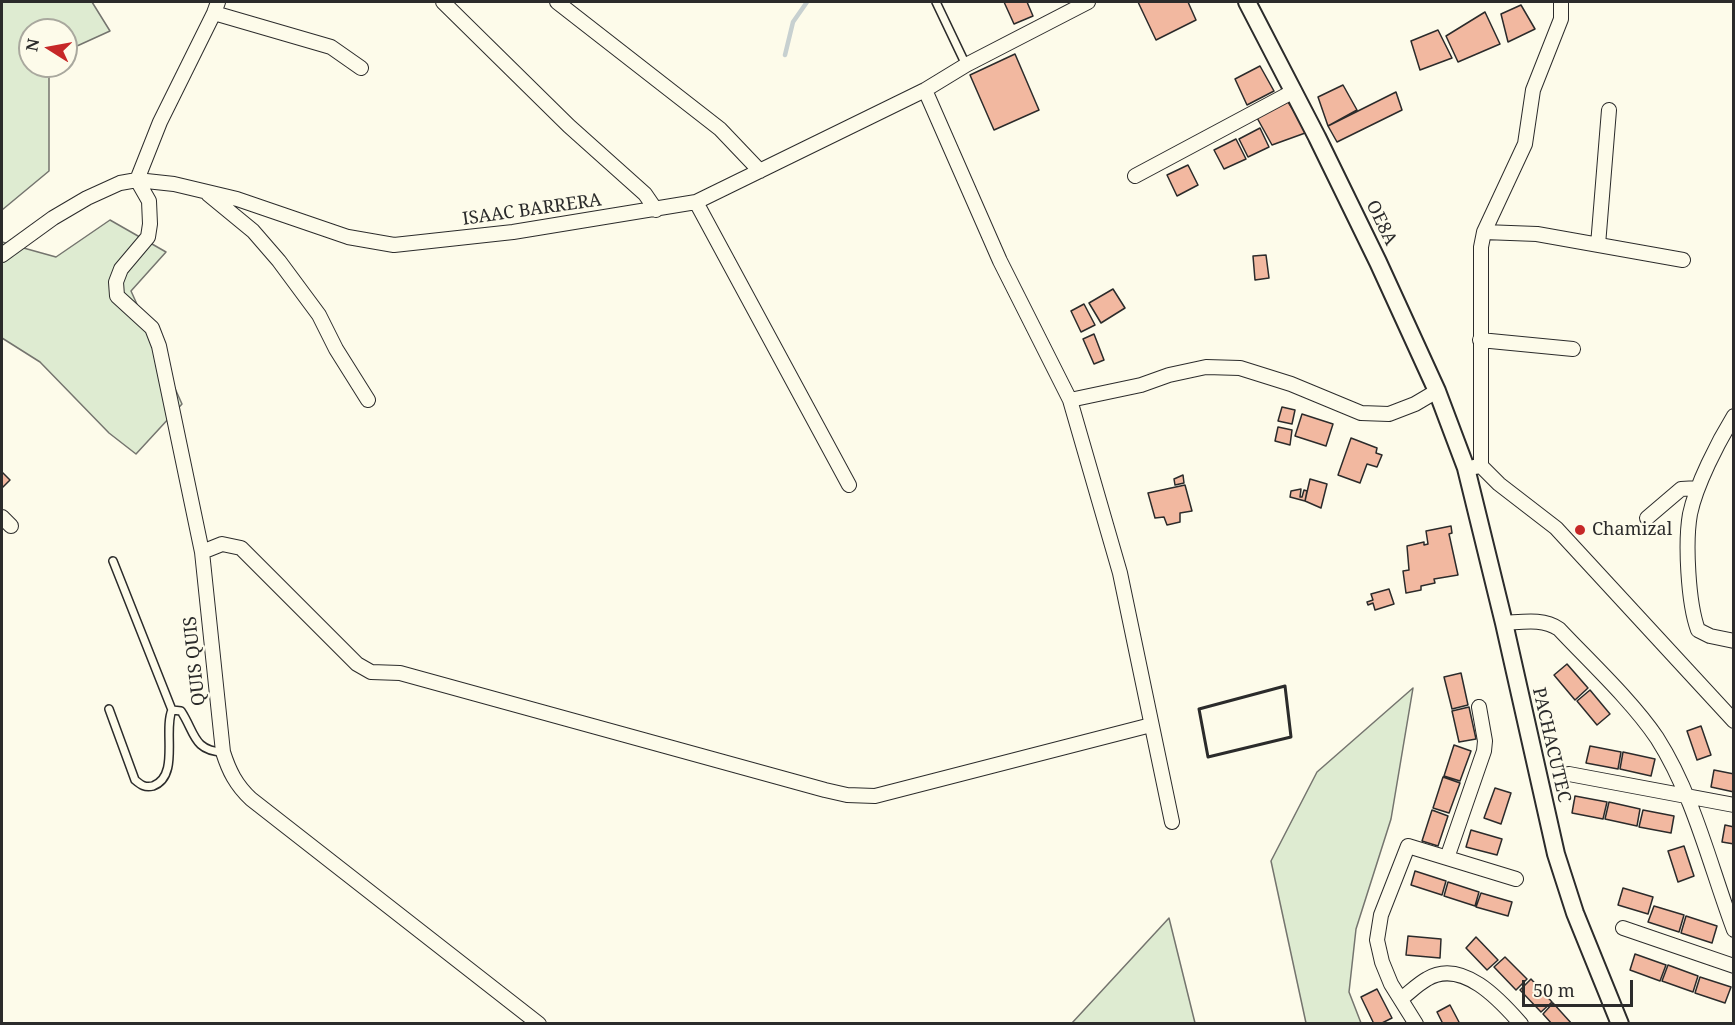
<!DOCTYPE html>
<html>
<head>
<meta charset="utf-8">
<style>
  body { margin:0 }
  #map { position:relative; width:1735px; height:1025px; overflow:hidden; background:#fdfbea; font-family:"Noto Serif",serif }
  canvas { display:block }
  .frame { position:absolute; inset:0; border:3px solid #2b2b2b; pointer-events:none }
  .north { position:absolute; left:18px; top:18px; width:60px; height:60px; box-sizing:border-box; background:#fdfbea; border:2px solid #a9a89e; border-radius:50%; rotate:281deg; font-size:16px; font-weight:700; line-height:24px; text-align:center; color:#2b2b2b }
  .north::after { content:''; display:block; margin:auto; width:21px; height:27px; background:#c62828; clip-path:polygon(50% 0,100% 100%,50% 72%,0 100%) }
  .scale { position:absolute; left:1522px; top:980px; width:111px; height:27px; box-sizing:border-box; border:3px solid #2b2b2b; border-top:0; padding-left:8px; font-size:18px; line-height:21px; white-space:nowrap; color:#2b2b2b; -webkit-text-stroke:4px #fdfbea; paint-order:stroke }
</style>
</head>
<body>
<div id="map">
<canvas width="1735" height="1025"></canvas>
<div class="frame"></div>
<div class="north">N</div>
<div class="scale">50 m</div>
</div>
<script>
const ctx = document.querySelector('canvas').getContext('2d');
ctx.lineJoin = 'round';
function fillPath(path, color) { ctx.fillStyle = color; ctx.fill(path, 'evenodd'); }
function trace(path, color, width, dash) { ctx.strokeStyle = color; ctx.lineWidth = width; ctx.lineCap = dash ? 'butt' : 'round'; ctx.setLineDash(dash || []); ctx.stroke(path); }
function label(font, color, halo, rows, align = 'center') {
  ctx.font = font + ' "Noto Serif",serif'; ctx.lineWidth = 4.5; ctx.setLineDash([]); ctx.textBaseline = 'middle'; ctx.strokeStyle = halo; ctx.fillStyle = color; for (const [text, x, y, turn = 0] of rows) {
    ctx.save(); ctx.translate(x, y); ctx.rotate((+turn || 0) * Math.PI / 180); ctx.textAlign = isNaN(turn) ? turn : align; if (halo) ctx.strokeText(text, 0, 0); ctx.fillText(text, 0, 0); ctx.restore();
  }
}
const green = new Path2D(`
  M2,2H92L110,31L66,51V30H30V66H49V171L2,210Z
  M110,220L166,252L131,291L182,404L136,454L109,433L40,362L2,338V242L56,257Z
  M1413,688L1391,819L1356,929L1349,992L1361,1023H1306L1271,861L1317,772Z
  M1169,918L1195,1023H1072Z`);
fillPath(green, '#deebd1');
trace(green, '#74746e', 1.5);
trace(new Path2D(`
  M785,55L793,22L807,2`), '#c7d0d0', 4.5);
const building = new Path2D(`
  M1004,2H1027L1033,16L1014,24Z
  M1138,2H1188L1196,20L1156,40Z
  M1521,5L1535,29L1508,42L1501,14Z
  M1485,12L1500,44L1458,62L1446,36Z
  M1438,30L1452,58L1420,70L1411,41Z
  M1015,54L1039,110L994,130L970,75Z
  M1260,66L1274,91L1247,105L1235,79Z
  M1343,85L1357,110L1328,126L1318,97Z
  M1396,92L1402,110L1337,142L1328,126Z
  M1284,96L1308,132L1272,145L1256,116Z
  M1260,128L1269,147L1248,157L1239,139Z
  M1236,139L1246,159L1224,169L1214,150Z
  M1188,165L1198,185L1177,196L1167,175Z
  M1266,255L1269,278L1255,280L1253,256Z
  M1113,289L1125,308L1101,323L1089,303Z
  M1084,304L1095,325L1081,332L1071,311Z
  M1094,334L1104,360L1094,364L1083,339Z
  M1282,407L1295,410L1292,424L1278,421Z
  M1302,414L1333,424L1326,446L1295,436Z
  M1278,427L1292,430L1290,445L1275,441Z
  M1351,438L1377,448L1376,453L1382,455L1377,467L1367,464L1360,483L1338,475Z
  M2,472L10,480L2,488Z
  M1183,475L1184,483L1175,485L1174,479Z
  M1310,479L1327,484L1321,508L1305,501Z
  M1185,485L1192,511L1180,513V522L1167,525L1164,517L1155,518L1148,493Z
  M1301,489L1300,497H1302L1304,490L1307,491L1305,501L1290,497L1291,491Z
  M1451,526L1452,533L1449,534L1458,575L1434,579L1435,583L1421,586V590L1406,593L1403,571L1409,570L1407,546L1424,542V545L1428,544L1426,531Z
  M1389,589L1394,604L1375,610L1373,603L1368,605L1367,602L1373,600L1371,594Z
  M1567,664L1588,688L1575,700L1554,675Z
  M1461,673L1468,705L1452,709L1444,677Z
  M1590,690L1610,714L1597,725L1577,701Z
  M1469,707L1476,739L1459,742L1452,711Z
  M1701,726L1711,755L1697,760L1687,731Z
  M1454,745L1471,751L1460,781L1444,776Z
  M1590,746L1621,752L1618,769L1586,763Z
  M1623,752L1655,759L1651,776L1620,769Z
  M1714,770L1734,774V792L1711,787Z
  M1443,777L1460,783L1449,813L1433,808Z
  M1495,788L1511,793L1501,824L1484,818Z
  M1575,796L1607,802L1603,819L1572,813Z
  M1609,802L1640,809L1637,826L1605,819Z
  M1432,810L1448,816L1438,846L1422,841Z
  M1643,810L1674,816L1671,833L1639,827Z
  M1725,825L1734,827V844L1722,842Z
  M1471,830L1502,839L1497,855L1466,847Z
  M1684,846L1694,876L1678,882L1668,851Z
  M1415,871L1446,881L1442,895L1411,885Z
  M1448,882L1479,892L1475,906L1444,896Z
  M1623,888L1653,897L1648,914L1618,905Z
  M1481,893L1512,902L1508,916L1476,907Z
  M1654,906L1684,915L1679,932L1648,922Z
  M1686,916L1717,926L1712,943L1681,933Z
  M1408,936L1441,939L1440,958L1406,955Z
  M1476,937L1498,960L1487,970L1466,948Z
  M1635,954L1666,965L1660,981L1630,970Z
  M1505,957L1527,979L1516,990L1494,967Z
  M1668,965L1698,976L1693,992L1662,981Z
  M1700,977L1731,987L1725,1003L1695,993Z
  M1531,979L1552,1002L1541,1012L1520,990Z
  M1377,989L1392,1018L1380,1024H1374L1361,997Z
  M1553,1003L1572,1024H1552L1543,1014Z
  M1450,1005L1460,1024H1443L1437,1012Z`);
fillPath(building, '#f2b8a0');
trace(building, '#2b2b2b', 1.5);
const service = new Path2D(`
  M936,2L966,65
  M113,561L172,710
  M109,709L135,780C141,785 145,788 153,786C180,776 163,731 172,710L181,711C195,732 193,751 223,752`);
const minor = new Path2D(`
  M443,2L569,126L645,194L656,210
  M557,2L720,129L760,171
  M214,13L331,47L361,68
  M925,90L1000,261L1070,400L1120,573L1172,822
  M1135,176L1294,91
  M137,180L149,201L150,224L148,237L121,269L116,282L117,296L152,328L159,346L202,552L223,752C229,771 236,785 251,799L539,1024
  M137,180L160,122L214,13L218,2
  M208,194L253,231L279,261L319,315L336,349L368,400
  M696,202L849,485
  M1484,232L1537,234L1683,260
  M1598,245L1609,110
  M2,255L53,218L87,198L120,183L137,180L174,184L237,199L348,237L394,245L513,232L696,202L925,90L966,65L1088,2
  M1480,340L1573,349
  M1070,400L1141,385L1169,375L1206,367L1240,368L1291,384L1361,413L1389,414L1415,404L1437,391
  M1734,416C1718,442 1696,485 1690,514C1685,542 1688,603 1698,630L1710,636L1734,641
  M1481,466V247L1484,232L1525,144L1533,90L1561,19V2
  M1474,467L1481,466L1499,484L1556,528L1734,721
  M2,517L11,526
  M1647,518L1681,489L1698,488
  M202,552L222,544L241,548L357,664L371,672L400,673L825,790L847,795L875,796L1151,725
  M1504,623C1523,622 1543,618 1559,629C1590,662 1632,701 1657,738C1694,796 1710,866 1734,930
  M1569,774L1734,805
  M1447,858L1484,751L1485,741L1479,707
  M1623,928L1734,966
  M1401,999C1410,992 1418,984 1427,979C1462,958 1500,1000 1521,1024
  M1416,1024L1391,984L1382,962L1377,940L1381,915L1408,846L1516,879`);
const tertiary = new Path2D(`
  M1247,2L1317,137L1378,262L1437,391L1466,468L1504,623L1556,854L1575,913L1620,1024`);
trace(service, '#2b2b2b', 10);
trace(minor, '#2b2b2b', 16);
trace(tertiary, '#2b2b2b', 20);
trace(service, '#fdfbea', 7);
trace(minor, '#fdfbea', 14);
trace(tertiary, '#fdfbea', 16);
trace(new Path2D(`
  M1285,686L1291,737L1208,757L1199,709Z`), '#2b2b2b', 3);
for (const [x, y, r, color] of [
  [1580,530,6,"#c62828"]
]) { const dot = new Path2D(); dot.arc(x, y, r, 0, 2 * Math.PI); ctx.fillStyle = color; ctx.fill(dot); trace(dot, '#fdfbea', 2); }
label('18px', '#2b2b2b', '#fdfbea', [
  ["ISAAC BARRERA",532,210,-8],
  ["OE8A",1381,223,64],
  ["QUIS QUIS",195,661,-96],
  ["PACHACUTEC",1551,745,77]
]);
label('18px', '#2b2b2b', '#fdfbea', [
  ["Chamizal",1592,530]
], 'left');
</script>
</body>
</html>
